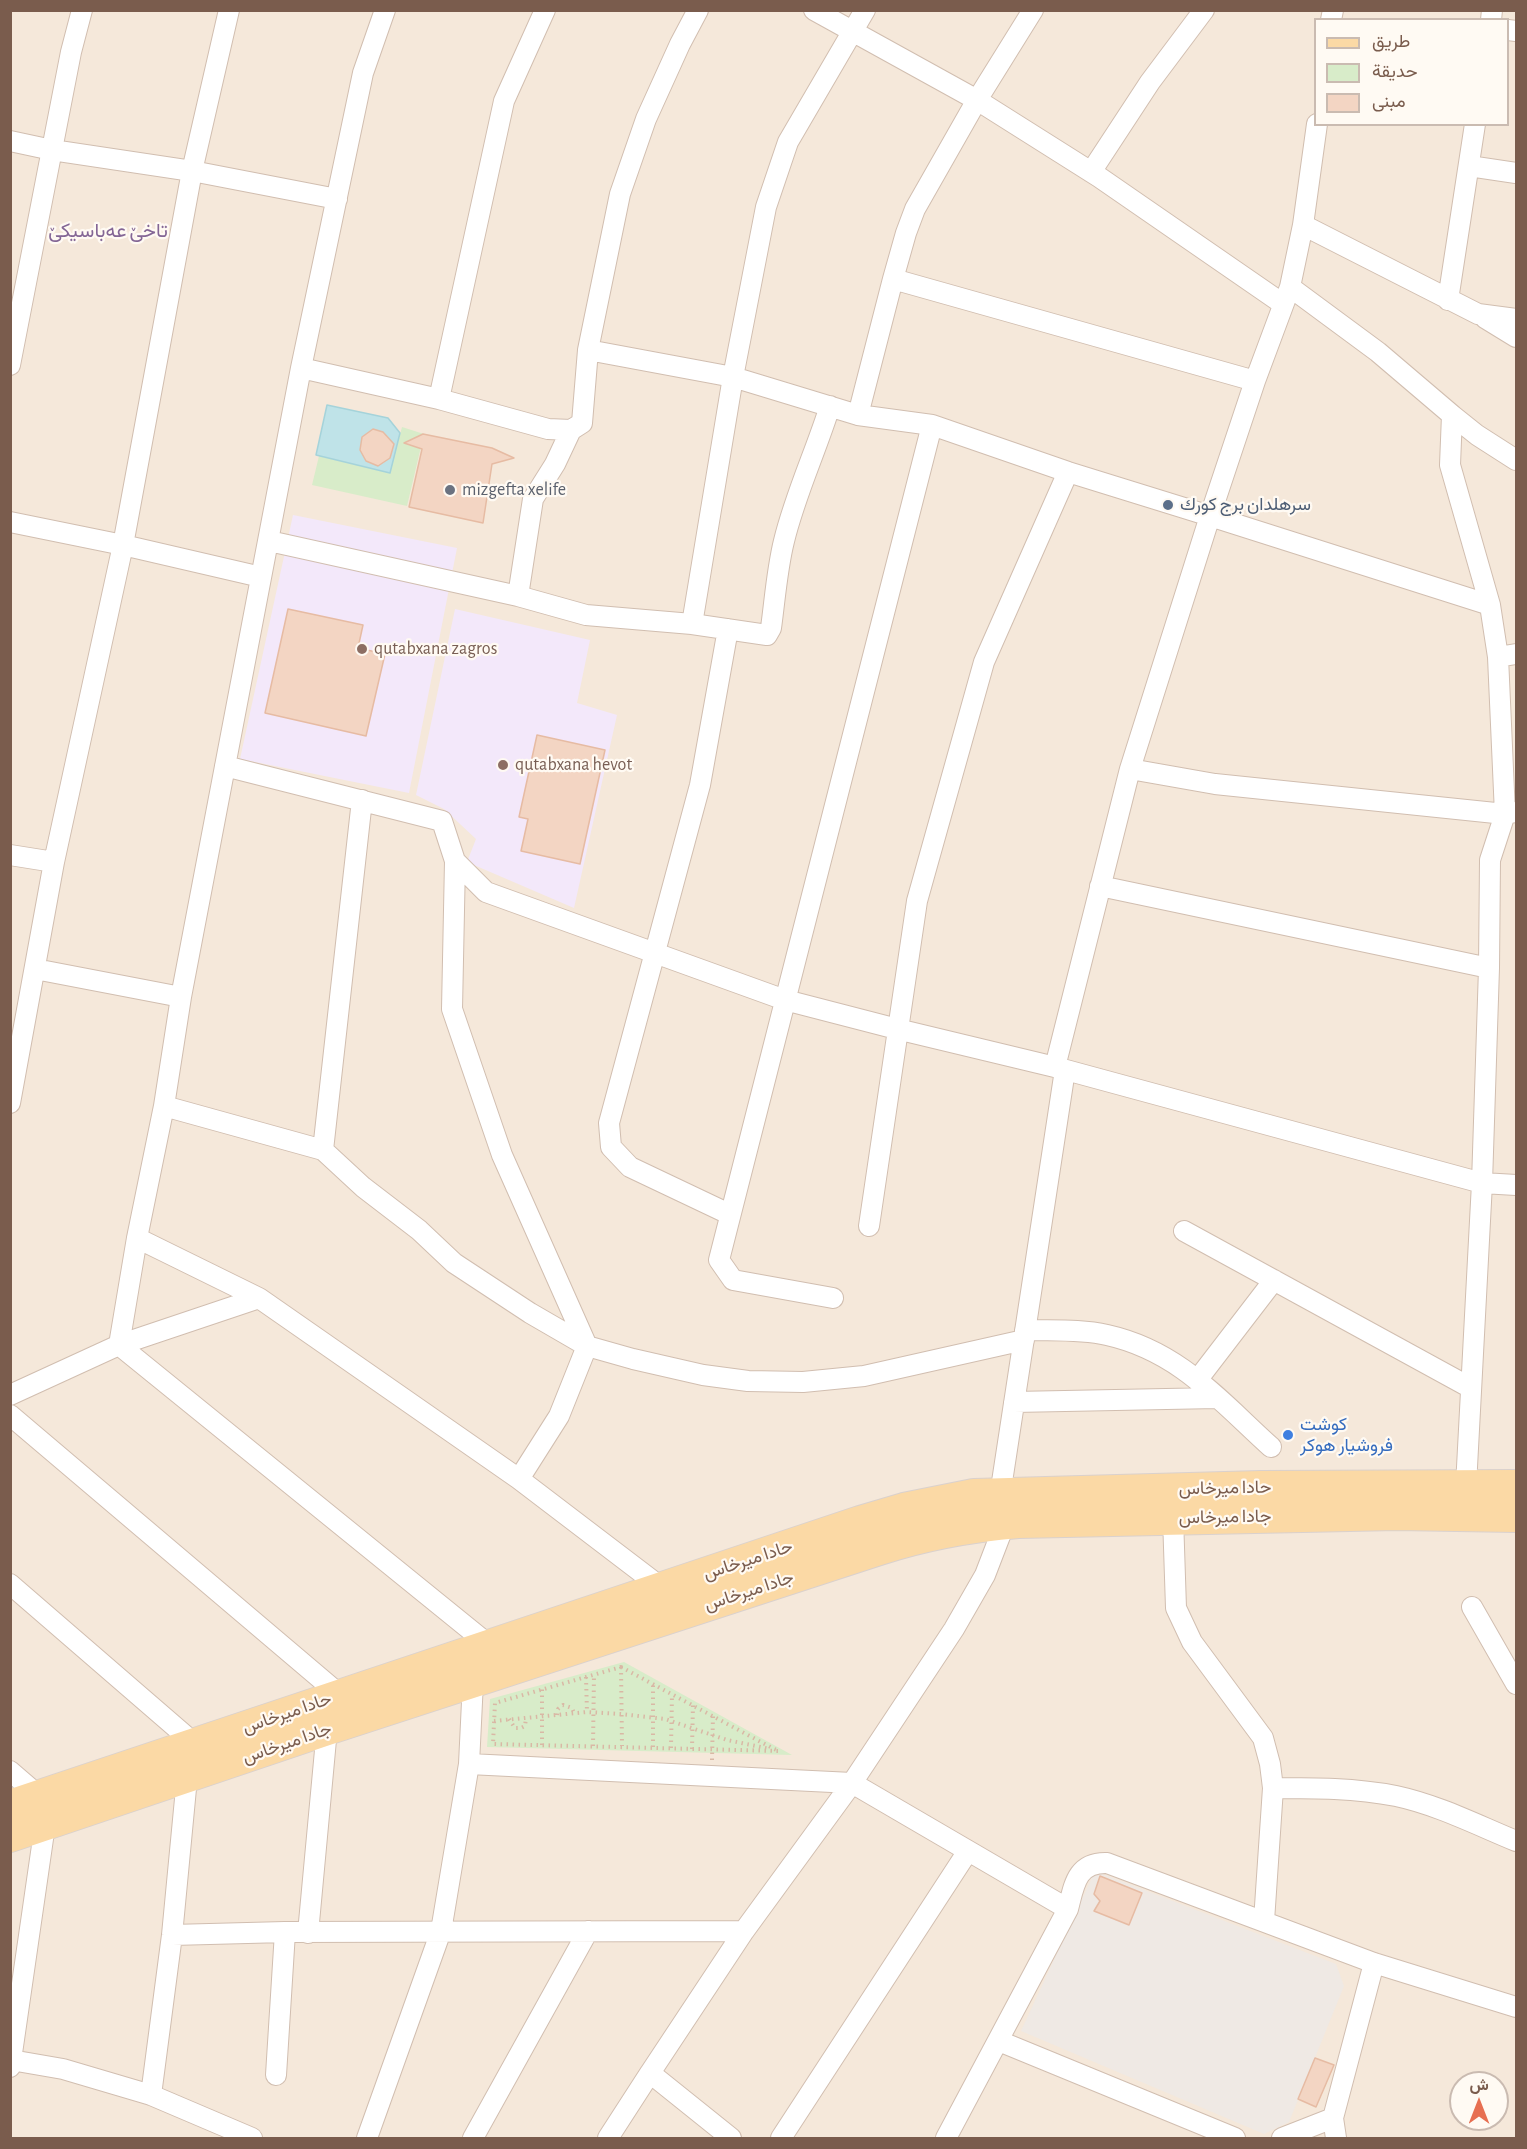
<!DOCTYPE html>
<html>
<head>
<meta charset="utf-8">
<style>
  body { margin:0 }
  #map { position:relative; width:1527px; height:2149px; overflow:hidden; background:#fdf6ec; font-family:"Alegreya Sans",Vazirmatn,sans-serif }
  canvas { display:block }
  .frame { position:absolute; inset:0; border:12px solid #7a5c4d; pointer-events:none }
  .legend { position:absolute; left:1314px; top:18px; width:195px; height:108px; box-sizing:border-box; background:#fffaf3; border:2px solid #cabbb1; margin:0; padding:8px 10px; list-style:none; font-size:18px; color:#7a5c4d }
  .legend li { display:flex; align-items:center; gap:12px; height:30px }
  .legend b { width:30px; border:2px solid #cabbb1 }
  .north { position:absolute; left:1449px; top:2071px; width:60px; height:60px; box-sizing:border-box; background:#fffaf3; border:2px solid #cabbb1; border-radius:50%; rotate:0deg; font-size:16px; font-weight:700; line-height:24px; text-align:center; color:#7a5c4d }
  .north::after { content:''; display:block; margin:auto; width:21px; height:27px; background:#e76f51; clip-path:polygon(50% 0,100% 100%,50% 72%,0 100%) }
</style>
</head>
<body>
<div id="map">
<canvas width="1527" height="2149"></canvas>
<div class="frame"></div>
<ul class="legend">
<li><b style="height:8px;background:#fbd9a5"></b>طريق</li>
<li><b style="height:16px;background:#d8ecc9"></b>حديقة</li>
<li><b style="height:16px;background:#f3d5c3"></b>مبنى</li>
</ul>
<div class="north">ش</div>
</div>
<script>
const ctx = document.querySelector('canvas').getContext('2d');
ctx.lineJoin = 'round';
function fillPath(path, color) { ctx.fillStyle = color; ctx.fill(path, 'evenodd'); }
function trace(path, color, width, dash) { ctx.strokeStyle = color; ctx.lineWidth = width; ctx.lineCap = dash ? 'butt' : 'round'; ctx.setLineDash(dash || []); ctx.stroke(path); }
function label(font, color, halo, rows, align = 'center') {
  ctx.font = font + ' "Alegreya Sans",Vazirmatn,sans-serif'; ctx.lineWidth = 4.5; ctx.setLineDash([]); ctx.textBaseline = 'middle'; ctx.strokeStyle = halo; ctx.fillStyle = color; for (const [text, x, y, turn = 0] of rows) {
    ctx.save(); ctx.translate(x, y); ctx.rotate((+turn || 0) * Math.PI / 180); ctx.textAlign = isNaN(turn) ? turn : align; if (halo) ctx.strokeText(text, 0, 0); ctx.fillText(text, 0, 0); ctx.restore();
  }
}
fillPath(new Path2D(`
  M11,11H1516V2138H11ZM1316,20H1508V124H1316ZM1461,2083H1497V2119H1461Z`), '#f5e8da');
fillPath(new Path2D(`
  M1095,1871L1336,1964L1344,1986L1289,2122L1264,2134L1021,2031Z`), '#efe9e4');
fillPath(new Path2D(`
  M293,515L457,548L409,793L240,759Z
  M455,609L590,640L577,703L617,715L574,908L467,862L476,839L444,809L416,795Z`), '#f3e8fa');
fillPath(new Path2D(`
  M402,427L424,434L407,506L312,485L319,456L390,473Z
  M624,1662L792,1755L487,1747L490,1699Z`), '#d8ecc9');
const water = new Path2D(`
  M327,405L388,418L400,433L390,473L316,455Z`);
fillPath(water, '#bfe3e8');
trace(water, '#a5d3da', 1.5);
const building = new Path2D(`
  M373,429L383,432L394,444L390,458L378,466L366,461L360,450L362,437Z
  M423,434L492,448L514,458L492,464L483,523L409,507L422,449L404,443Z
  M288,609L363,625L358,648L385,654L366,736L265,713Z
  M537,735L605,750L580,864L521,851L528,819L519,817Z
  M1100,1876L1142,1893L1129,1925L1094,1911L1100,1901L1094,1894Z
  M1315,2058L1334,2065L1316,2107L1298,2099Z`);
fillPath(building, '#f3d5c3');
trace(building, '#e6bba3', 1.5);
const street = new Path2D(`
  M385,10L363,73L301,368L181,997L164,1106L137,1238L119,1345L489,1645
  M814,10L977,100L1099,177L1283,304
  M1331,20L1333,10
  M1491,20L1492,10
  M1508,30L1516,31
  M1317,124L1303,225L1290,287L1255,381L1210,516L1490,605
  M10,141L52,150L192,171L337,199
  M1469,166L1516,173
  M1091,172L1150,82L1204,10
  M1303,225L1478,314L1516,319
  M893,279L1255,381
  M1290,287L1378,352L1452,415
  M1448,300L1475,124
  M1485,318L1516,337
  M588,350L733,377L858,415L932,425L1068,472L1210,516L1130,769L1055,1067
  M10,365L71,52L82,10
  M301,368L439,399L548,429L571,430L582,423L588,350L620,194L646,119L680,44L698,10
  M439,399L504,101L545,10
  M858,415L893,279L906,233L915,209L977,100L1033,10
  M10,522L123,545L261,577
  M269,541L518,596L586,615L692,624L767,635L771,628C775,599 777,569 784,541C795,495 816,451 830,406
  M518,596L533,499L555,464L571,430
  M692,624L733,377L766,207L788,142L865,10
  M728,629L700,785L609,1123L611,1147L630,1167L729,1214
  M1498,657L1516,654
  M225,766L442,821L455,861L486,892L785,1000L897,1029L1055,1067L1482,1183L1516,1185
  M1130,769L1215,784L1505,814L1516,812
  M10,855L54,862
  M455,861L452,1009L502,1155L587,1346L559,1416L519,1479
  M1100,886L1489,968
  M35,969L181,997
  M10,1103L54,862L123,545L192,171L229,10
  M164,1106L323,1150L363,1187L419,1230L454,1263L530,1313L587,1346L633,1359L703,1375L748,1381L803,1382L864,1376L1024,1340
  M323,1150L362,800
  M869,1226L917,901L984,662L1068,472
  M1184,1231L1471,1388
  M137,1238L259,1298
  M833,1298L733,1280L719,1260L932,425
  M1025,1330C1052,1331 1080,1329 1107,1335C1179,1351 1219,1400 1271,1447
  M1198,1379L1274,1280
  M10,1395L119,1345L259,1298L519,1479L662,1588
  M1014,1402L1217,1398
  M10,1415L340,1695
  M1466,1486L1482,1183L1489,968L1490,860L1505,814L1498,657L1490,605L1450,465L1452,415L1477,435L1516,460
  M1000,1495L1065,1070
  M1173,1517L1176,1608L1192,1642L1263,1738L1270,1764L1273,1788L1264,1921
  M1005,1523L985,1575L954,1629L852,1783L1068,1909
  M10,1584L195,1744
  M1472,1607L1516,1684
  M469,1764L852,1783L744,1931L650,2073L731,2138
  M10,1771L39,1796
  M1273,1788C1314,1788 1355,1788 1396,1796C1438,1805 1477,1825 1516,1841
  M308,1933L327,1729
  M172,1935L285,1932L744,1931
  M999,2041L1235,2138
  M11,2060L63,2069L151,2095L252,2138
  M10,2067L45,1825
  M276,2075L285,1932
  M151,2095L172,1935L187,1778
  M367,2138L441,1931L469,1764L473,1681
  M473,2138L588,1931
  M608,2138L650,2073
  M781,2138L968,1851
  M946,2138L1068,1909C1074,1886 1076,1862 1107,1863L1374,1963L1516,2007
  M1282,2138L1333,2118
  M1336,2138L1333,2118L1374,1963`);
const primary = new Path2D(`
  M10,1806L860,1522L904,1509L974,1495L1261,1487L1516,1486
  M10,1836L327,1729L879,1549C925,1534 970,1526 1018,1522L1397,1514L1516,1516`);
trace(street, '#d1beb0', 22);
trace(primary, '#dad1cd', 34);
trace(new Path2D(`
  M621,1667L774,1749L779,1751L493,1744L495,1703Z
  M621,1667L622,1746
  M586,1677L587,1712
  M557,1715L558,1709L563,1705L572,1708L574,1713
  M509,1719L515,1728H521L525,1726L526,1718
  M494,1721L587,1712L621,1714L665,1719L727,1740L770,1749
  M542,1745V1689
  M593,1746L594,1674
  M653,1747V1684
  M671,1748L672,1694
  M692,1749L693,1705
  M712,1760L713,1716`), '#d9b8a5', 4, [1.5, 4.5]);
trace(street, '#fff', 20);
trace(primary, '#fbd9a5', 32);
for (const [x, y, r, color] of [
  [450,490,6,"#6b7280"],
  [1168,505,6,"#5c6f8a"],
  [362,649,6,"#8d6e63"],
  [503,765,6,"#8d6e63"],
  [1288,1435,6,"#3f7fe0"]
]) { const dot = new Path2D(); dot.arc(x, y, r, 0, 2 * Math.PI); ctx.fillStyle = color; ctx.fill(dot); trace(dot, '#fffaf3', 2); }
label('18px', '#5b616d', '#fffaf3', [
  ["mizgefta xelife",462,490]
], 'left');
label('18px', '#4e5e75', '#fffaf3', [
  ["سرهلدان برج كورك",1180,505]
], 'left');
label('18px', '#785e54', '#fffaf3', [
  ["qutabxana zagros",374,649],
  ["qutabxana hevot",515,765]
], 'left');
label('18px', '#366cbe', '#fffaf3', [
  ["كوشت",1300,1425],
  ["فروشيار هوكر",1300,1446]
], 'left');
label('18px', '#7a5c4d', '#fffaf3', [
  ["حادا ميرخاس",1225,1488,-1],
  ["جادا ميرخاس",1225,1517,-1],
  ["حادا ميرخاس",748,1560,-18],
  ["جادا ميرخاس",749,1591,-18],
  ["حادا ميرخاس",287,1713,-19],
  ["جادا ميرخاس",287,1743,-19]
]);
label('20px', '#846695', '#fffaf3', [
  ["تاخێ عه‌باسيكێ",108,231]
]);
</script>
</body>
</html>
